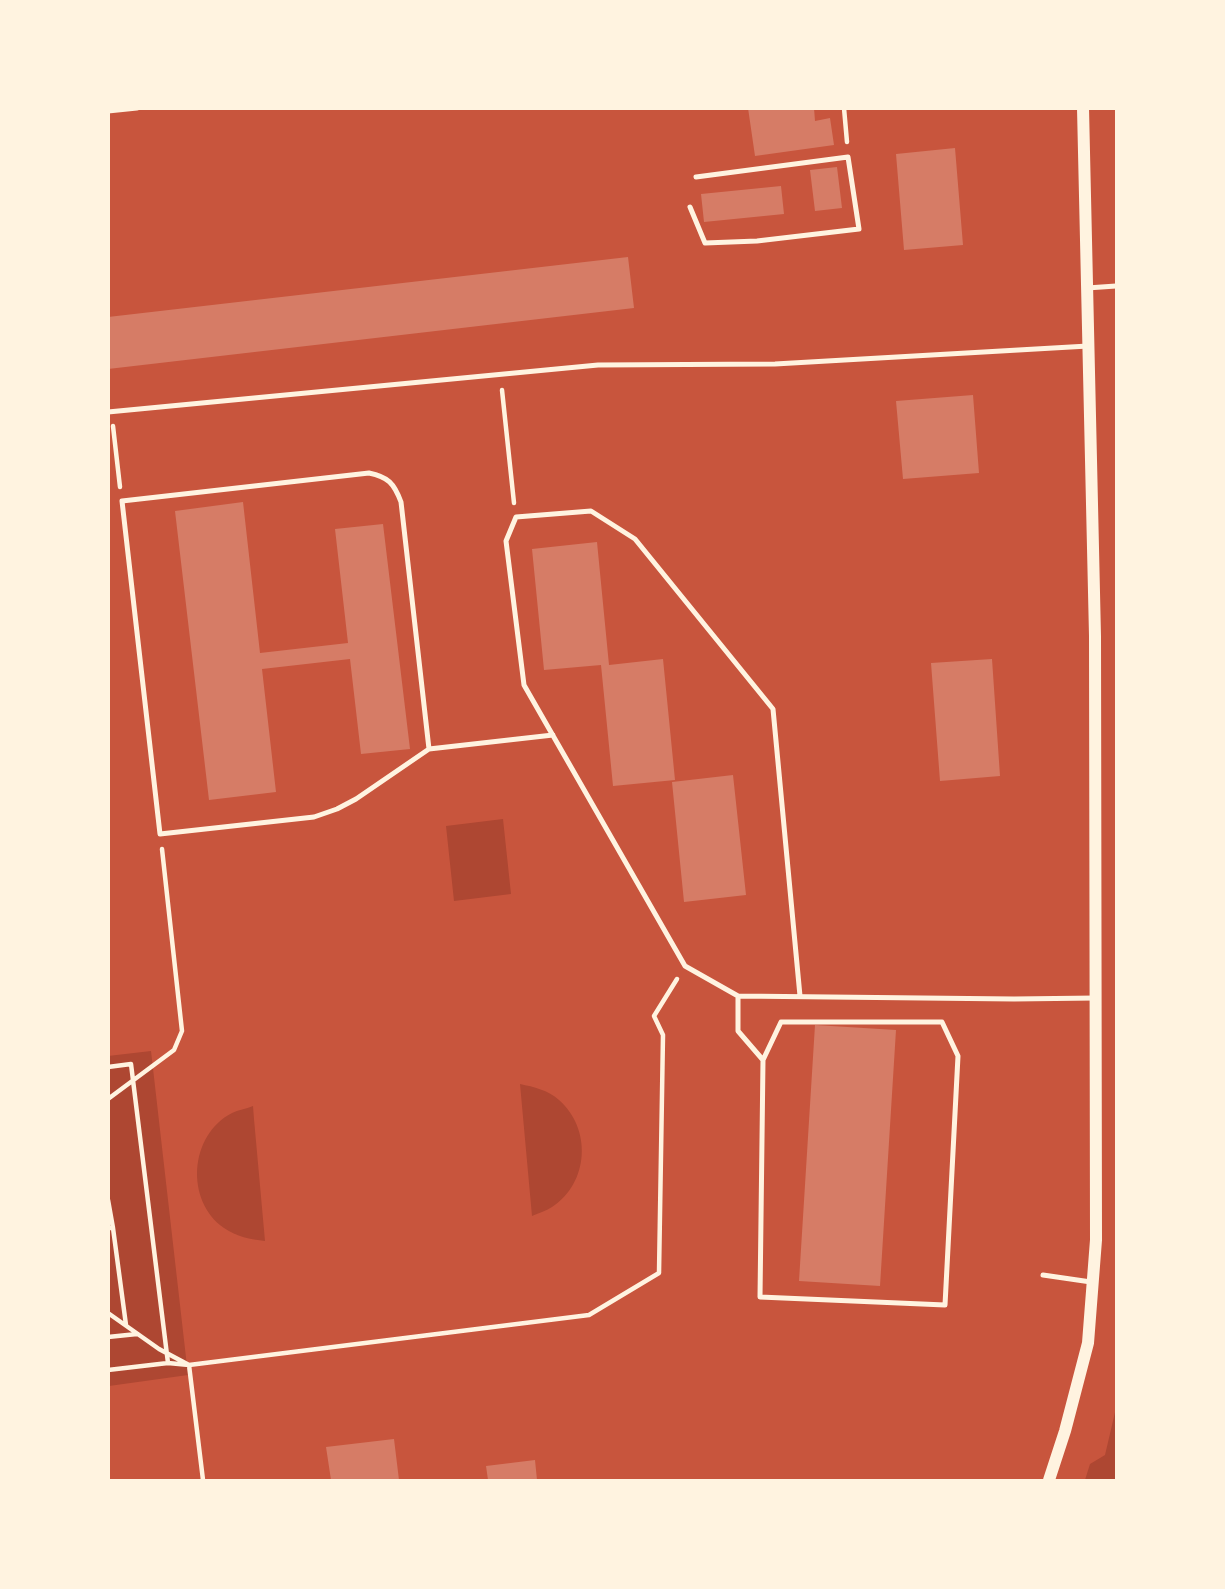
<!DOCTYPE html>
<html>
<head>
<meta charset="utf-8">
<style>
  body { margin:0 }
  #map { position:relative; width:1225px; height:1589px; overflow:hidden; background:#c8553d; font-family:"Exo 2",sans-serif }
  canvas { display:block }
  .frame { position:absolute; inset:0; border:110px solid #fff3e0; pointer-events:none }
</style>
</head>
<body>
<div id="map">
<canvas width="1225" height="1589"></canvas>
<div class="frame"></div>
</div>
<script>
const ctx = document.querySelector('canvas').getContext('2d');
ctx.lineJoin = 'round';
function fillPath(path, color) { ctx.fillStyle = color; ctx.fill(path, 'evenodd'); }
function trace(path, color, width, dash) { ctx.strokeStyle = color; ctx.lineWidth = width; ctx.lineCap = dash ? 'butt' : 'round'; ctx.setLineDash(dash || []); ctx.stroke(path); }
fillPath(new Path2D(`
  M503,819L511,894L454,901L446,826Z
  M151,1051L188,1375L109,1386L108,1056Z
  M520,1084C534,1087 548,1090 559,1100C592,1129 589,1183 552,1207C546,1211 538,1213 532,1216Z
  M253,1106L254,1119L265,1241C250,1239 237,1237 224,1228C185,1201 189,1135 232,1113C238,1110 246,1109 253,1106Z
  M1116,1408V1480H1085L1090,1464L1105,1455Z`), '#ae4732');
fillPath(new Path2D(`
  M748,108H814L815,121L830,118L834,145L755,156Z
  M955,148L963,245L904,250L896,154Z
  M837,167L842,208L815,211L810,170Z
  M781,186L784,214L704,222L701,194Z
  M628,257L634,308L108,369V317Z
  M973,395L979,473L903,479L896,401Z
  M243,502L260,653L348,643L335,529L383,524L410,749L361,754L350,659L262,669L276,792L209,800L175,511Z
  M597,542L609,665L663,659L675,780L613,786L601,665L544,670L532,549Z
  M992,659L1000,776L940,781L931,663Z
  M733,775L746,895L684,902L672,782Z
  M815,1025L896,1030L880,1286L799,1281Z
  M394,1439L399,1480H331L326,1447Z
  M535,1460L537,1480H488L486,1466Z`), '#d67c66');
trace(new Path2D(`
  M844,108L847,142
  M502,390L514,503
  M113,426L120,487
  M108,1067L131,1064L168,1363
  M108,1099L174,1050L182,1031L162,849
  M108,1200L113,1228H108
  M113,1228L126,1325
  M108,1313L159,1349L189,1365L589,1315L659,1273L663,1035L654,1016L677,979
  M108,1337L137,1334
  M108,1370L168,1363L189,1365L203,1480`), '#fff3e0', 4.5);
trace(new Path2D(`
  M108,111L137,108
  M690,207L705,243L757,241L859,229L848,157L696,177
  M1087,288L1116,286
  M108,412L598,365L775,364L1088,346
  M429,749L401,502C394,483 388,477 369,473L122,501L160,834L314,817L337,809L356,799L429,749L553,735
  M738,996L1014,999L1096,998
  M763,1060L781,1022H942L958,1056L945,1305L760,1297L763,1060L738,1031V996L685,966L524,685L506,541L516,517L591,511L635,539L773,709L800,996
  M1043,1275L1091,1282`), '#fff3e0', 5);
trace(new Path2D(`
  M1049,1480L1065,1431L1088,1343L1096,1240L1095,636L1083,108`), '#fff3e0', 12);
</script>
</body>
</html>
